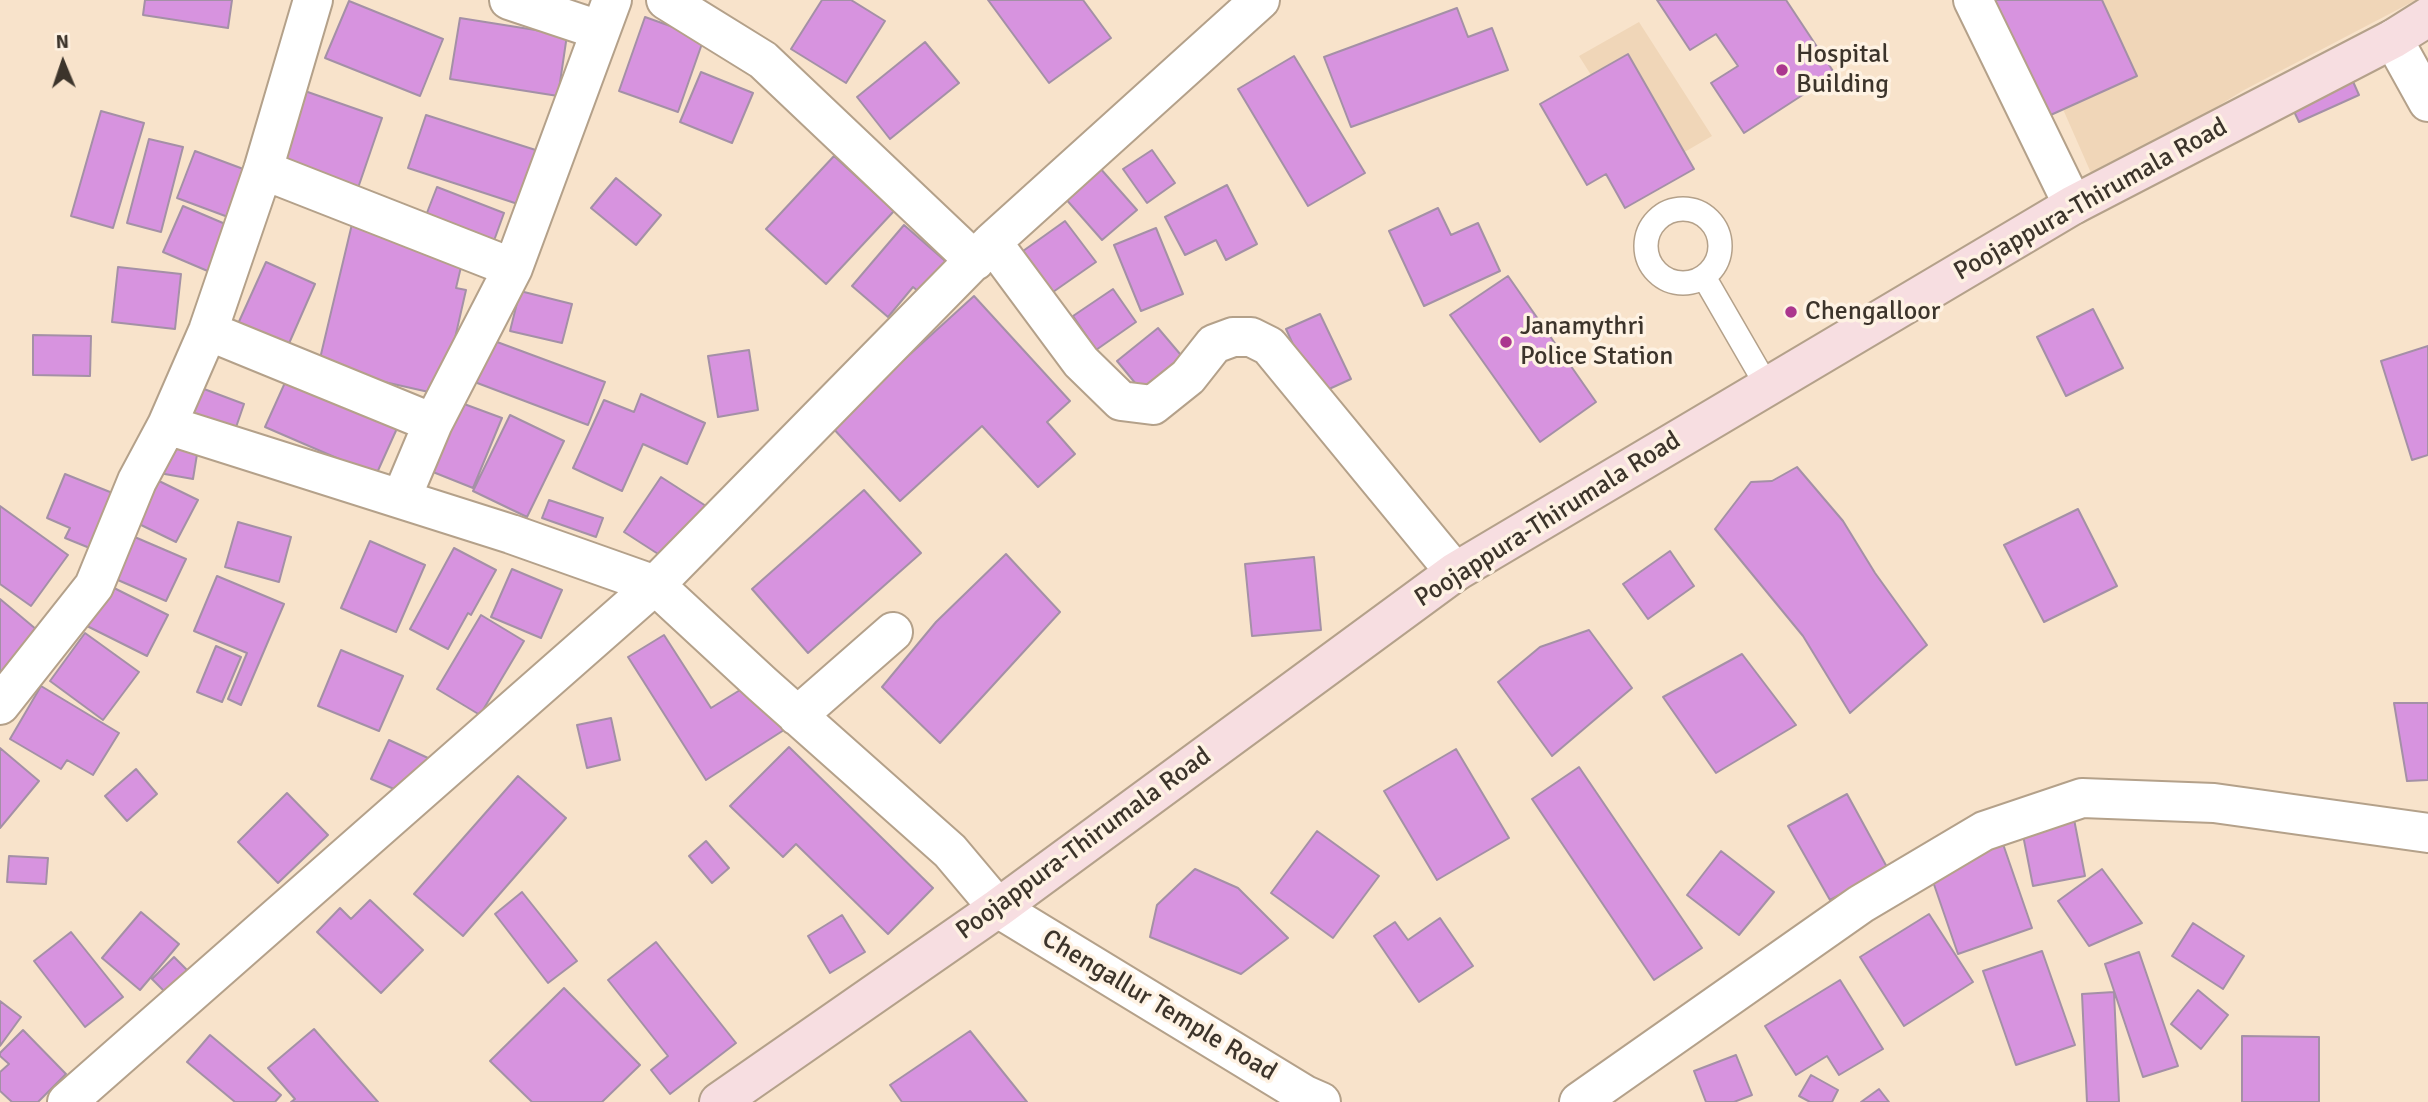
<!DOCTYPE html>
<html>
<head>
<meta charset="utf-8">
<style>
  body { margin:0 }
  #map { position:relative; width:2428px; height:1102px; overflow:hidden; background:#f8e3cb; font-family:Signika,sans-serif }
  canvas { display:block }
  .north { position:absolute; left:28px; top:28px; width:70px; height:70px; -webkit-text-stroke:5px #fef2e3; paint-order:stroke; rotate:358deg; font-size:19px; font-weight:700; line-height:28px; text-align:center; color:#3c342b }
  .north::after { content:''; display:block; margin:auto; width:24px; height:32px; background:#3c342b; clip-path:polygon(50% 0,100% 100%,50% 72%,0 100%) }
</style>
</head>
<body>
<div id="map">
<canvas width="2428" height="1102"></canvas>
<div class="north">N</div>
</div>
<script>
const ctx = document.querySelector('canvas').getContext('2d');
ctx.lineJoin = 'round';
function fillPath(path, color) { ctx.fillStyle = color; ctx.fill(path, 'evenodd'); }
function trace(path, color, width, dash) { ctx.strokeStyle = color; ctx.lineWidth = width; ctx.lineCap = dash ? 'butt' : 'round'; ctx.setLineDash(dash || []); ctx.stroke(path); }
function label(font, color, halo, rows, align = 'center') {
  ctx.font = font + ' Signika,sans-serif'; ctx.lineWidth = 7; ctx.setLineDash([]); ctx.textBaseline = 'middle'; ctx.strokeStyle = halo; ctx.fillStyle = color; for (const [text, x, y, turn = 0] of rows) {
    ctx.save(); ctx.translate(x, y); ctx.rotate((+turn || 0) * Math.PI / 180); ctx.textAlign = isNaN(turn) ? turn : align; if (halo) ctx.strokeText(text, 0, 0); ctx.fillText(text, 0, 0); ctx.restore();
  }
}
fillPath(new Path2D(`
  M2015,0H2416L2244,90L2095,182Z
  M1639,22L1712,136L1652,171L1579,56Z`), '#f0d6b8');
const building = new Path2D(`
  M145,0H232L228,28L143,15Z
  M822,0H851L885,21L846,83L791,49Z
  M988,0H1083L1111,38L1049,83Z
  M1657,0H1786L1835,74L1744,133L1711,83L1738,66L1716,34L1690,50Z
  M1991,0H2102L2137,76L2044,118Z
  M349,1L443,39L420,96L325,58Z
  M1457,8L1468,37L1492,28L1508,70L1351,127L1324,57Z
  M645,17L704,38L678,112L619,91Z
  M460,18L567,35L558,96L450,79Z
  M925,42L959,83L890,139L857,97Z
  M1628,54L1694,169L1625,208L1606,174L1587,185L1540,104Z
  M1294,56L1365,173L1308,206L1238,89Z
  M701,72L753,93L732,143L680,122Z
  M2351,77L2359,95L2299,122L2291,105Z
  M302,90L382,118L358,188L277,160Z
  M101,111L144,123L113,228L71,216Z
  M426,115L545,153L527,207L408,168Z
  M149,139L183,147L161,232L127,223Z
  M1152,150L1175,183L1147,203L1123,169Z
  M195,151L246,170L228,217L177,198Z
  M834,156L894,211L826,284L766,229Z
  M1092,159L1137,210L1102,240L1057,189Z
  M616,178L661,215L636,245L591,208Z
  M1227,185L1257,244L1226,260L1216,240L1185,255L1165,217Z
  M437,187L504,213L491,249L423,223Z
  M183,206L237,229L217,275L163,252Z
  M1438,208L1451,235L1478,223L1500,271L1424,306L1389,231Z
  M1065,221L1096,262L1053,292L1023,251Z
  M352,224L465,250L456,288L466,290L442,395L318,367Z
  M904,225L951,266L925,297L913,287L888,317L852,286Z
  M1156,228L1183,294L1141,311L1114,245Z
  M266,262L315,284L287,348L237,326Z
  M118,267L181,274L175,329L112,322Z
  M1508,276L1596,402L1540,442L1450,315Z
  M1113,289L1136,322L1096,350L1073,316Z
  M520,291L572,304L562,343L510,331Z
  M974,296L1070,401L1047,422L1075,454L1038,487L982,426L900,501L831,426Z
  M2093,309L2123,368L2066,396L2037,337Z
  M1320,314L1351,379L1316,395L1286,329Z
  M1158,328L1186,361L1145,395L1117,361Z
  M33,335L91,336L90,376L33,375Z
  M489,339L605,382L588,425L472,381Z
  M2428,346V455L2412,460L2381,361Z
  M749,350L758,410L718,417L708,356Z
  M288,376L399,424L376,475L265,427Z
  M196,386L244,404L233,436L184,419Z
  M641,394L705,423L687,464L643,444L622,491L573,468L604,400L634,412Z
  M456,401L502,418L473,488L428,470Z
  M510,415L564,441L527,517L473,491Z
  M166,436L199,442L193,479L159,473Z
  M1797,467L1843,521L1875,573L1927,645L1850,713L1803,636L1715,529L1751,482L1772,481Z
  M65,474L120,496L97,551L65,538L70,528L47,518Z
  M661,477L706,506L669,561L624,532Z
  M159,481L198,500L176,542L137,523Z
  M864,490L921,553L808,653L752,589Z
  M549,500L603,518L596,537L542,518Z
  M0,506L68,555L31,606L0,584Z
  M2078,509L2117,586L2044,622L2004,545Z
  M238,522L291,537L279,582L225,567Z
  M130,535L186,559L166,601L111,577Z
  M370,541L425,565L396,632L341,608Z
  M454,548L496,570L471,615L468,613L448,649L410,629Z
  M1670,551L1694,586L1648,619L1623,584Z
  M1006,554L1060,612L940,743L882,687L936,622Z
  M1314,557L1321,630L1252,636L1245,564Z
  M512,569L562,590L541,638L491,617Z
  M217,576L284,604L241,705L228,699L247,653L194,631Z
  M108,585L168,615L147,656L87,626Z
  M0,599L43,635L0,679Z
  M481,615L524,641L480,715L437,689Z
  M1589,630L1632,688L1552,756L1498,682L1540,647Z
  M85,633L139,672L103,720L50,681Z
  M664,635L711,708L753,682L784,730L706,780L628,657Z
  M216,646L241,657L222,702L197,692Z
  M341,650L403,676L379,731L318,706Z
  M1742,654L1796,725L1716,773L1663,697Z
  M41,686L119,733L93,775L67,760L61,769L10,739Z
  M2394,703H2428V780L2407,781Z
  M611,718L620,760L587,768L577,725Z
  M389,740L428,758L410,796L371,779Z
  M789,747L933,888L888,934L796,844L783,857L730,806Z
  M0,748L39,781L0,828Z
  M1456,749L1509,838L1437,880L1384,791Z
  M1579,767L1702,948L1654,980L1532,799Z
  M136,769L157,794L127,821L105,796Z
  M518,776L566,818L463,936L414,894Z
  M287,793L328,835L278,883L238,842Z
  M1847,794L1888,869L1830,900L1788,826Z
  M2073,814L2085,876L2033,886L2021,825Z
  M1317,831L1379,876L1333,938L1271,893Z
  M706,841L729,868L712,883L689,856Z
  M2003,844L2032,928L1958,954L1929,870Z
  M1721,851L1774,892L1739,935L1687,895Z
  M9,856L48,858L46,884L7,882Z
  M1195,869L1238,888L1288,938L1241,974L1150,937L1157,905Z
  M2102,869L2142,923L2089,946L2058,901Z
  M522,892L577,961L548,983L495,914Z
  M370,900L423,950L381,993L317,932L340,908L351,919Z
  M141,912L179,944L140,990L102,958Z
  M1929,914L1973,982L1904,1026L1860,957Z
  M842,915L865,952L830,973L808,936Z
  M1440,918L1473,966L1419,1002L1374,936L1395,922L1408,940Z
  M2193,923L2244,956L2223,989L2172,956Z
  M71,932L123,997L85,1027L34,961Z
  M656,942L736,1043L670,1094L651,1070L668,1056L608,980Z
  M2042,951L2075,1045L2016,1065L1983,971Z
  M2139,952L2178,1066L2143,1077L2105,964Z
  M174,957L197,980L175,1002L152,979Z
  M1840,980L1883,1049L1839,1075L1827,1056L1796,1075L1765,1026Z
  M564,988L640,1065L602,1102H532L490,1061Z
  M2198,990L2228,1015L2201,1049L2171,1024Z
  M2114,992L2119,1102H2087L2082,994Z
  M0,1001L21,1017L0,1046Z
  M314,1029L378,1102H291L295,1099L268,1068Z
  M23,1030L66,1074L38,1102H12L0,1091V1072L9,1064L0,1056V1053Z
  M970,1031L1027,1102H902L890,1085Z
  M210,1035L281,1095L275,1102H235L187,1062Z
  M2242,1036L2319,1037V1102H2242Z
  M1736,1055L1752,1095L1734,1102H1706L1694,1071Z
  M1811,1075L1838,1090L1832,1102H1810L1799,1096Z
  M1879,1089L1889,1102H1861Z`);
fillPath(building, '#d793df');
trace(building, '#a490a6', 2);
const lane = new Path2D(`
  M1646 246a37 37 0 1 1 74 0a37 37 0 1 1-74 0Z
  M1704,277L1767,386`);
const street = new Path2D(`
  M509,0L599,30
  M666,0L763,60L975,261
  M1973,0L2073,205
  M2393,39L2428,102
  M263,170L513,268
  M992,242L1081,362L1121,401L1153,405L1188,377L1214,344L1233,337H1251L1269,346L1455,572
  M208,331L433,423
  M167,425L511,534L655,585L992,242L1260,0
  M401,499L433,423L513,268L612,0
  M0,705L94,586L137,481L167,425L208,331L263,170L313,0
  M797,716L893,632
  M67,1102L655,585L762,684L950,851L998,908L1305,1095L1321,1102
  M1579,1102L1861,904L1984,831L2082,798L2214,803L2428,833`);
const secondary = new Path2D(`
  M719,1102L998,908L1455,572L2073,205L2393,39L2428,17`);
trace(lane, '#b4a18a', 26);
trace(street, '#b4a18a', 42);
trace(secondary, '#b4a18a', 42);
trace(lane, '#fff', 23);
trace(street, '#fff', 38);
trace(secondary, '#f7dee1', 38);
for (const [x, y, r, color] of [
  [1782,70,7,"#ab368e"],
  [1791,312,7,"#ab368e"],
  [1506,342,7,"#ab368e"]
]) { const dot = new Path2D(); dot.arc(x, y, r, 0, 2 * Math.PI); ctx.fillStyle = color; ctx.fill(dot); trace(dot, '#fef2e3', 2.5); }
label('26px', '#3c342b', '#fef2e3', [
  ["Hospital",1796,55],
  ["Building",1796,85],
  ["Chengalloor",1805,312],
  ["Janamythri",1520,327],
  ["Police Station",1520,357]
], 'left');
label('26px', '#3c342b', '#fef2e3', [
  ["Poojappura-Thirumala Road",2091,200,-29],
  ["Poojappura-Thirumala Road",1548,520,-32],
  ["Poojappura-Thirumala Road",1084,844,-36],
  ["Chengallur Temple Road",1159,1006,31]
]);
</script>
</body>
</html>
